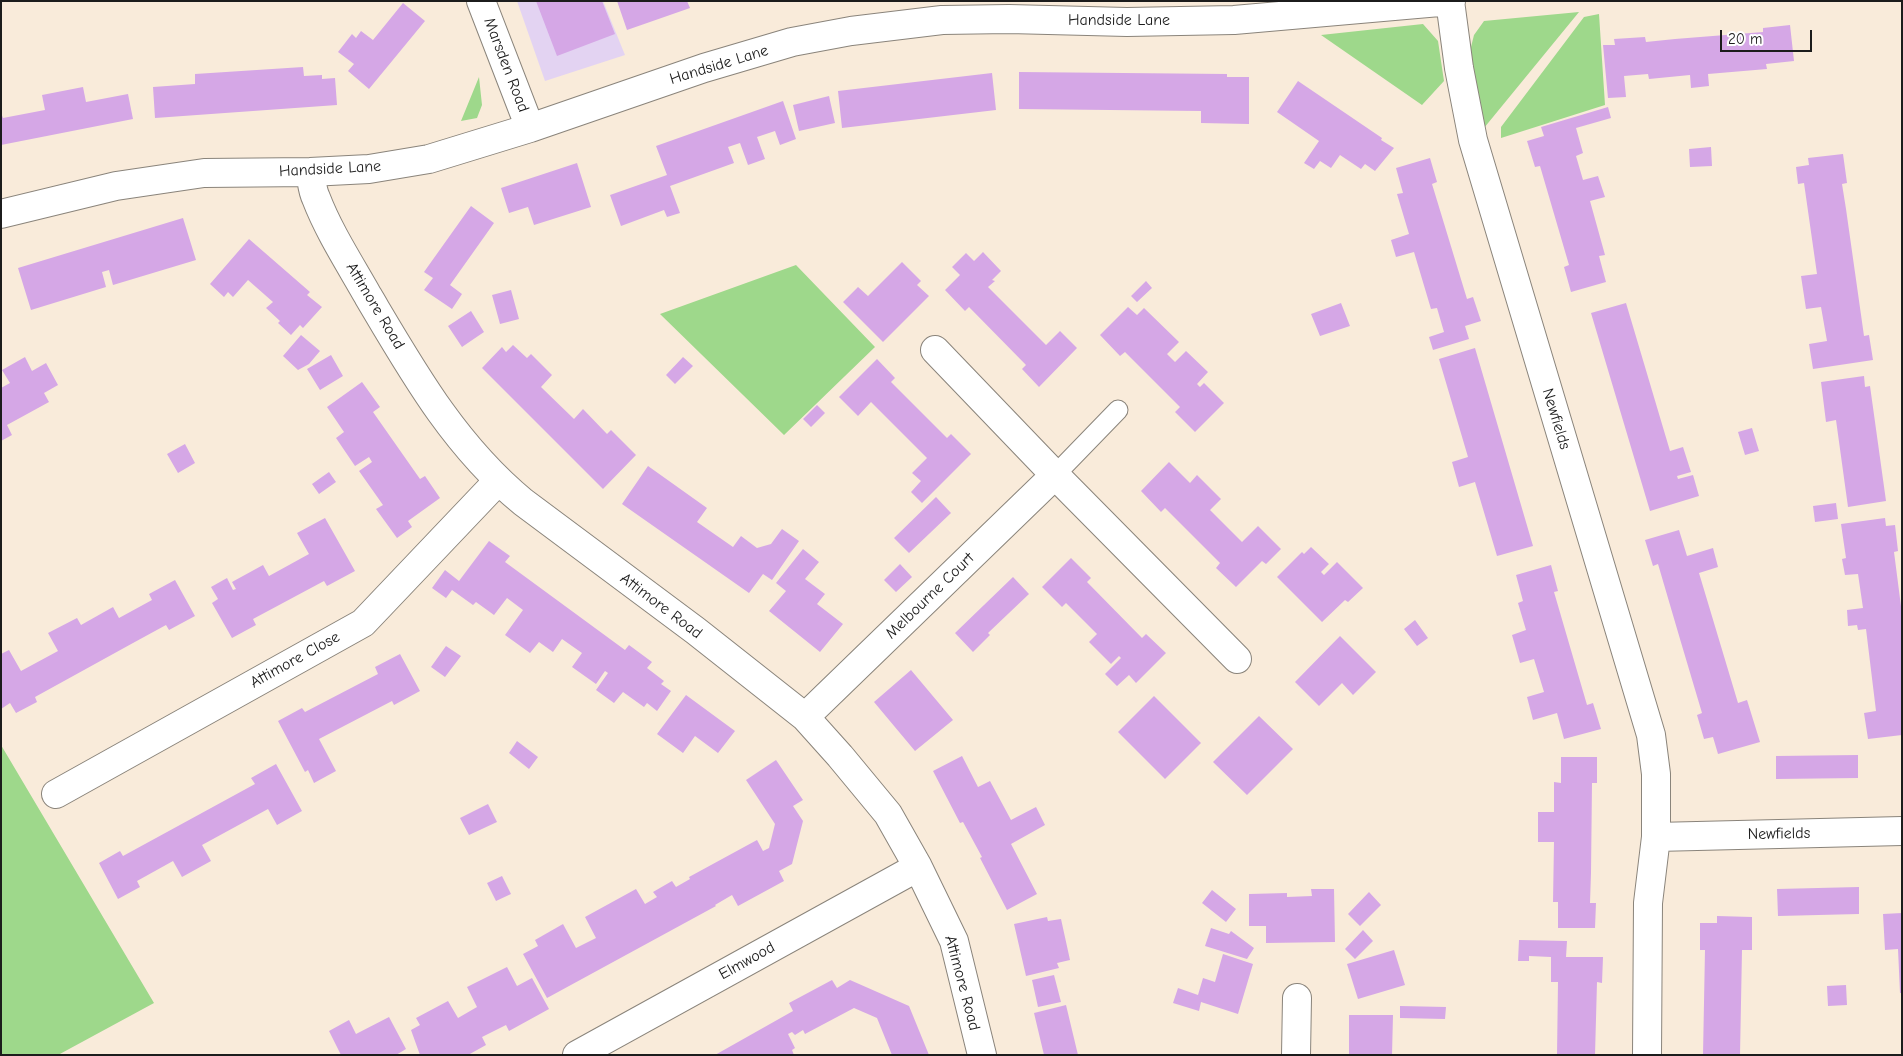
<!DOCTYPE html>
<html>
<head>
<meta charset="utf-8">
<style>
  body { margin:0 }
  #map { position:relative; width:1903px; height:1056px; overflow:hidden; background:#f9ebda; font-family:"Comic Neue",sans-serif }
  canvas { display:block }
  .frame { position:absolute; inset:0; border:2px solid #1c1c1c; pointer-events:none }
  .scale { position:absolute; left:1720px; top:30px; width:92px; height:22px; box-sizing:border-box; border:2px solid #1c1c1c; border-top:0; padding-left:6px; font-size:15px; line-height:18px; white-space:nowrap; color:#1c1c1c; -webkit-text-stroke:4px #fff; paint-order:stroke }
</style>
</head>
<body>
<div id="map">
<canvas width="1903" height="1056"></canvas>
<div class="frame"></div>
<div class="scale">20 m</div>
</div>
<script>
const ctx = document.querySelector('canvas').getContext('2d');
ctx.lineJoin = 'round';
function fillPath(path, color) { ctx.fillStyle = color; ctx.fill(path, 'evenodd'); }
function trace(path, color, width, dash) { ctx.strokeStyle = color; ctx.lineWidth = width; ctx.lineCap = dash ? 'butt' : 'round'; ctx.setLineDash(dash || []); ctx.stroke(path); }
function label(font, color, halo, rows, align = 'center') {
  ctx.font = font + ' "Comic Neue",sans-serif'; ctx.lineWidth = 4; ctx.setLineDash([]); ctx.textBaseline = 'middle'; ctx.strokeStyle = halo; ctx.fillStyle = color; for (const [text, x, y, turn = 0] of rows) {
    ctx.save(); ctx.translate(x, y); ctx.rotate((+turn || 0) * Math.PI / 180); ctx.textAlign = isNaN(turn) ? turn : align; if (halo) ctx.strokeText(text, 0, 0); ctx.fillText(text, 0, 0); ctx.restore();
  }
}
fillPath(new Path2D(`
  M517,1H603L625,55L545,81Z`), '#e3d3f2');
fillPath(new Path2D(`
  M1579,12L1484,128L1469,55L1474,35L1484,21Z
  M1599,14L1605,105L1501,138V127L1584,17Z
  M1423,24L1438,41L1444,81L1422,105L1321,35Z
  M479,77L482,105L477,118L461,121Z
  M796,265L875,347L784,435L660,314Z
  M1,745L154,1003L58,1055H1Z`), '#9ed88b');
fillPath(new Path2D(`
  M536,1H602L615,34L557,56Z
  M617,1H687L690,8L627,30Z
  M403,3L425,21L369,89L348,71L354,64L338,52L352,34L356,38L361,31L373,40Z
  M1790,25L1794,61L1766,64L1767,69L1708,74L1709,86L1691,88L1690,75L1649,79L1648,74L1624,76L1626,97L1608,98L1603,45H1615L1614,39L1645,37L1646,42L1675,39L1763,32V28Z
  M303,67L304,76L322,75V79L335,78L337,105L155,118L153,87L195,84V74Z
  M1019,72L1227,74V77H1249V124L1201,123V111L1019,109Z
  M992,73L996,110L842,128L838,91Z
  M1298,81L1382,138L1381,140L1394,148L1375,171L1365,164L1361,169L1340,155L1331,168L1320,161L1314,169L1304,163L1319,141L1277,112Z
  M83,87L86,102L128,94L133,119L1,145V113L3,118L45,110L42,95Z
  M829,96L835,123L799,131L793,105Z
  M783,101L796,139L780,145L775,131L757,137L765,159L748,165L740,143L728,147L734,163L670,186L680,213L667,217L664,210L621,226L610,195L667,175L656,146Z
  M1608,107L1611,118L1576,128L1583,153L1576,156L1583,180L1598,176L1605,197L1590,201L1605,255L1599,256L1606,282L1571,292L1564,267L1569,265L1540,166L1535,167L1527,141L1544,136L1541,127Z
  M1711,147L1712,166L1690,167L1689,149Z
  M1843,154L1847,183L1842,184L1846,209L1864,336L1869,335L1873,360L1813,369L1809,344L1827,341L1821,307L1806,309L1801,276L1817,274L1804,183L1798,184L1796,167L1809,165L1808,158Z
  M1430,158L1437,182L1432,184L1467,299L1473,297L1481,321L1465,326L1469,339L1433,350L1429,337L1444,332L1437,308L1431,309L1414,252L1396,257L1391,240L1409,234L1397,194L1403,193L1396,168Z
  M577,163L591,207L534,225L528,207L509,213L501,188Z
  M471,206L494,223L450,285L462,294L452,309L424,290L433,278L424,272Z
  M183,218L196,260L113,285L109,270L102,272L106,287L31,310L18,268Z
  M249,239L310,292L307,295L322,307L303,328L300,325L291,335L278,323L280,321L266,308L273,302L248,280L233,297L228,292L224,297L210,284Z
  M983,252L1001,271L992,280L995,281L988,287L1046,345L1060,331L1077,348L1039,387L1022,369L1026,365L969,307L965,311L945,290L960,275L952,267L966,253L974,261Z
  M902,262L921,281L917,285L929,296L883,342L843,302L858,287L868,296Z
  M1146,281L1152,288L1137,302L1131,296Z
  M511,290L519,319L500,324L492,295Z
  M1341,303L1350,326L1320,336L1311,314Z
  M1626,303L1670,451L1683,447L1691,472L1677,476L1678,479L1693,475L1699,496L1650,511L1591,313Z
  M1128,307L1137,315L1144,308L1179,342L1167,354L1175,362L1186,351L1208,372L1197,384L1200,387L1204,383L1224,403L1195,432L1175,412L1180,407L1125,352L1120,356L1100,335Z
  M471,311L484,332L462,347L448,326Z
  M301,335L320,351L309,364L298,370L283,356Z
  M513,345L527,358L531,354L552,375L541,387L574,419L583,409L607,434L611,430L636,455L603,489L482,368L502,347L506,352Z
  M1475,348L1533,546L1497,556L1475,482L1459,487L1452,462L1468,457L1439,359Z
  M331,355L343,376L320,390L307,369Z
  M25,357L32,371L46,363L58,385L44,393L49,402L7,425L12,435L1,441V388L10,383L2,370Z
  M683,357L693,366L675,384L666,375Z
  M877,359L895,378L891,382L947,438L951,434L971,454L922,503L911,492L921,481L912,473L927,458L871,402L858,416L839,397Z
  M1864,376L1865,387L1870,386L1886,501L1848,507L1836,420L1826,422L1821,382Z
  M362,382L380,407L373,412L420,479L425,476L440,498L408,521L412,527L397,538L376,509L383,505L359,471L372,462L369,457L355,466L336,438L344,432L327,407Z
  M817,405L825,413L811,427L803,419Z
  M1752,428L1759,451L1745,455L1738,432Z
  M185,444L195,463L178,473L167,454Z
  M1169,462L1190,483L1197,475L1221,499L1210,510L1242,542L1258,526L1281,549L1266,564L1262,561L1236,587L1216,568L1220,563L1165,508L1161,512L1141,491Z
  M648,466L707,508L697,522L733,547L741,536L757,548L771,544L782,529L799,541L772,580L763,574L749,593L622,504Z
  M329,472L336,482L319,494L312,484Z
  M936,497L951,513L909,553L894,538Z
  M1836,503L1838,519L1815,522L1813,506Z
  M325,518L355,571L327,586L324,581L253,619L256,625L232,638L212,603L218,599L211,587L227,578L233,590L236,589L232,582L263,565L269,576L309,554L297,533Z
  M1885,518L1886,526L1895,525L1898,551L1894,552L1902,614V735L1868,739L1864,713L1876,711L1866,629L1858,630L1857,625L1848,626L1847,610L1863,608L1858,574L1845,575L1842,559L1846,558L1841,524Z
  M1679,530L1687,556L1713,548L1718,567L1699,573L1738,703L1747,700L1760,742L1718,754L1713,737L1704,739L1697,715L1702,713L1680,639L1658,564L1653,566L1645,540Z
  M489,541L510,556L505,562L625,650L629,645L652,662L647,668L664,681L661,684L671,691L657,711L647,703L644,707L623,692L614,703L596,690L608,673L605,671L596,684L572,667L582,653L562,639L553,652L539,642L530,653L505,635L523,610L507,598L494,615L476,602L473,605L452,590L446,598L432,588L445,570L459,581Z
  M1311,547L1329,564L1321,572L1324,575L1337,562L1363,588L1348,602L1345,600L1322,622L1277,577L1302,552L1304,554Z
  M803,549L819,562L805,579L825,594L817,604L843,624L820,652L769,611L786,591L776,583Z
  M1071,558L1091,578L1087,582L1142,638L1146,634L1166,653L1136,683L1129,675L1117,686L1105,674L1121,658L1119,656L1111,664L1089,642L1097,634L1066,603L1062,607L1042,587Z
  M900,564L912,577L896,592L884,580Z
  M1551,565L1558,591L1554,592L1587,705L1593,703L1601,729L1564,739L1557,713L1533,720L1527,697L1544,692L1534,659L1520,663L1512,635L1526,630L1518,603L1523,601L1516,575Z
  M1013,577L1029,594L988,633L990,635L973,652L955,633Z
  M175,580L195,616L169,630L166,625L133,643L35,697L37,702L16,713L10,703L1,709V654L9,650L21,671L58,651L48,633L77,618L81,625L113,607L119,618L152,600L149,594Z
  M1415,620L1428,638L1417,646L1404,629Z
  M1340,636L1376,672L1353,695L1342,683L1319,706L1295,682Z
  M446,646L461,656L445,677L431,667Z
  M400,654L420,691L394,705L392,701L319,739L336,771L314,783L308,770L305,772L278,721L302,708L305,712L378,674L375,667Z
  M911,670L953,720L915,751L874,702Z
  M686,695L735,731L718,753L695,736L683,753L657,734Z
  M1154,696L1201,743L1165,779L1118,732Z
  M1259,716L1293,749L1247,795L1213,762Z
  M517,741L538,757L529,769L509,753Z
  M1858,755V778L1776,779V756Z
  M962,756L978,787L990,781L1011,820L1036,807L1045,825L1011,844L1037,894L1007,910L980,858L982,857L963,822L960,823L933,771Z
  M1561,757H1597V783H1592L1591,873L1590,903H1596L1595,928H1558V902H1553L1554,842H1538V812H1554V782L1561,783Z
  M776,760L803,800L793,806L803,821L792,864L779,871L784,881L738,906L732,895L715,905L716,906L547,998L523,954L538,946L535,940L563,924L576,948L596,938L585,917L636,889L645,904L657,897L653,892L672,881L676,887L690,879L689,877L757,840L763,851L769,848L775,824L746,780Z
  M276,764L302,811L277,825L268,809L202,845L211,861L182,877L173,861L137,881L140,887L118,899L99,863L120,851L123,856L255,784L251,778Z
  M488,804L497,822L469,835L460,818Z
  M502,876L511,894L496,901L487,883Z
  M1859,887V914L1778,916L1777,889Z
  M1311,889H1334L1335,942L1266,943V926H1249V894L1287,893V897L1312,896Z
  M1212,890L1236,909L1226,922L1202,903Z
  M1369,892L1381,905L1360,926L1348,914Z
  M1902,913V993H1900L1898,949L1885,950L1883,914Z
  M1717,916L1752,917V950H1742L1740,1055H1703L1705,950H1700V923H1717Z
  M1047,917L1048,921L1061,919L1070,960L1057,963L1059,968L1026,976L1014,924Z
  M1211,928L1229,934L1231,931L1254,948L1247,959L1205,946Z
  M1363,930L1373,941L1355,959L1345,949Z
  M1519,940L1567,941L1566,957H1603L1602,983L1597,982L1595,1055H1557L1558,982H1551V957L1529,956V961H1518Z
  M1394,950L1405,985L1358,999L1347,964Z
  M1223,954L1253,964L1238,1014L1201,1002L1199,1011L1173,1003L1178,988L1198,995L1203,978L1215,982Z
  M507,967L517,986L532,978L549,1009L509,1031L506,1025L482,1037L486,1045L468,1055H420L411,1030L420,1025L416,1018L448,1001L458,1018L477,1007L467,987Z
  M1054,975L1061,1002L1038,1007L1032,980Z
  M832,980L837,988L850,980L909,1006L929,1055H892L877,1018L854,1008L805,1034L803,1030L795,1035L792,1032L788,1034L795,1048L792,1050L794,1055H715L793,1011L789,1003Z
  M1846,985L1847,1005L1828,1006L1827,986Z
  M1066,1005L1078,1055H1044L1034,1013Z
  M1400,1006L1446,1007L1445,1019L1400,1018Z
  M1349,1015H1393L1392,1055H1349Z
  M389,1017L406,1049L396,1055H341L329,1031L349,1020L356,1034Z`), '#d5a7e6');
const service = new Path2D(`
  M1055,475L1118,410`);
const minor = new Path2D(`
  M481,1L530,128
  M1450,1L1459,68L1473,140L1651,735L1656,774V837L1648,903L1647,1055
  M310,172C312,181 312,190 316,198C329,232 350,264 368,296C413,372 454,445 523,502L696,631L805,717L840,756L888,814L918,867L954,941L982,1055
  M1,214L116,186L204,173L310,172L369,169L429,159L530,128L704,68L792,42L851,31L942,20L1009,19L1127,22L1234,20L1451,1
  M935,350L1055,475L1237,659
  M805,717L1055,475
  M56,794L363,623L498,481
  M1656,837L1902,831
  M577,1055L918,867
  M1296,1055L1297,998`);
trace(service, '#8a847b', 21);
trace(minor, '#8a847b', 30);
trace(service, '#fff', 19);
trace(minor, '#fff', 28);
label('16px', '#1c1c1c', '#fff', [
  ["Handside Lane",1119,20],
  ["Marsden Road",506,65,69],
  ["Handside Lane",719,65,-17],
  ["Handside Lane",330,169,-3],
  ["Attimore Road",375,306,59],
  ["Newfields",1556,419,73],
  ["Melbourne Court",930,596,-44],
  ["Attimore Road",661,606,37],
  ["Attimore Close",295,660,-29],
  ["Newfields",1779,834,-1],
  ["Elmwood",747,961,-29],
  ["Attimore Road",962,983,75]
]);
</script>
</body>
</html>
